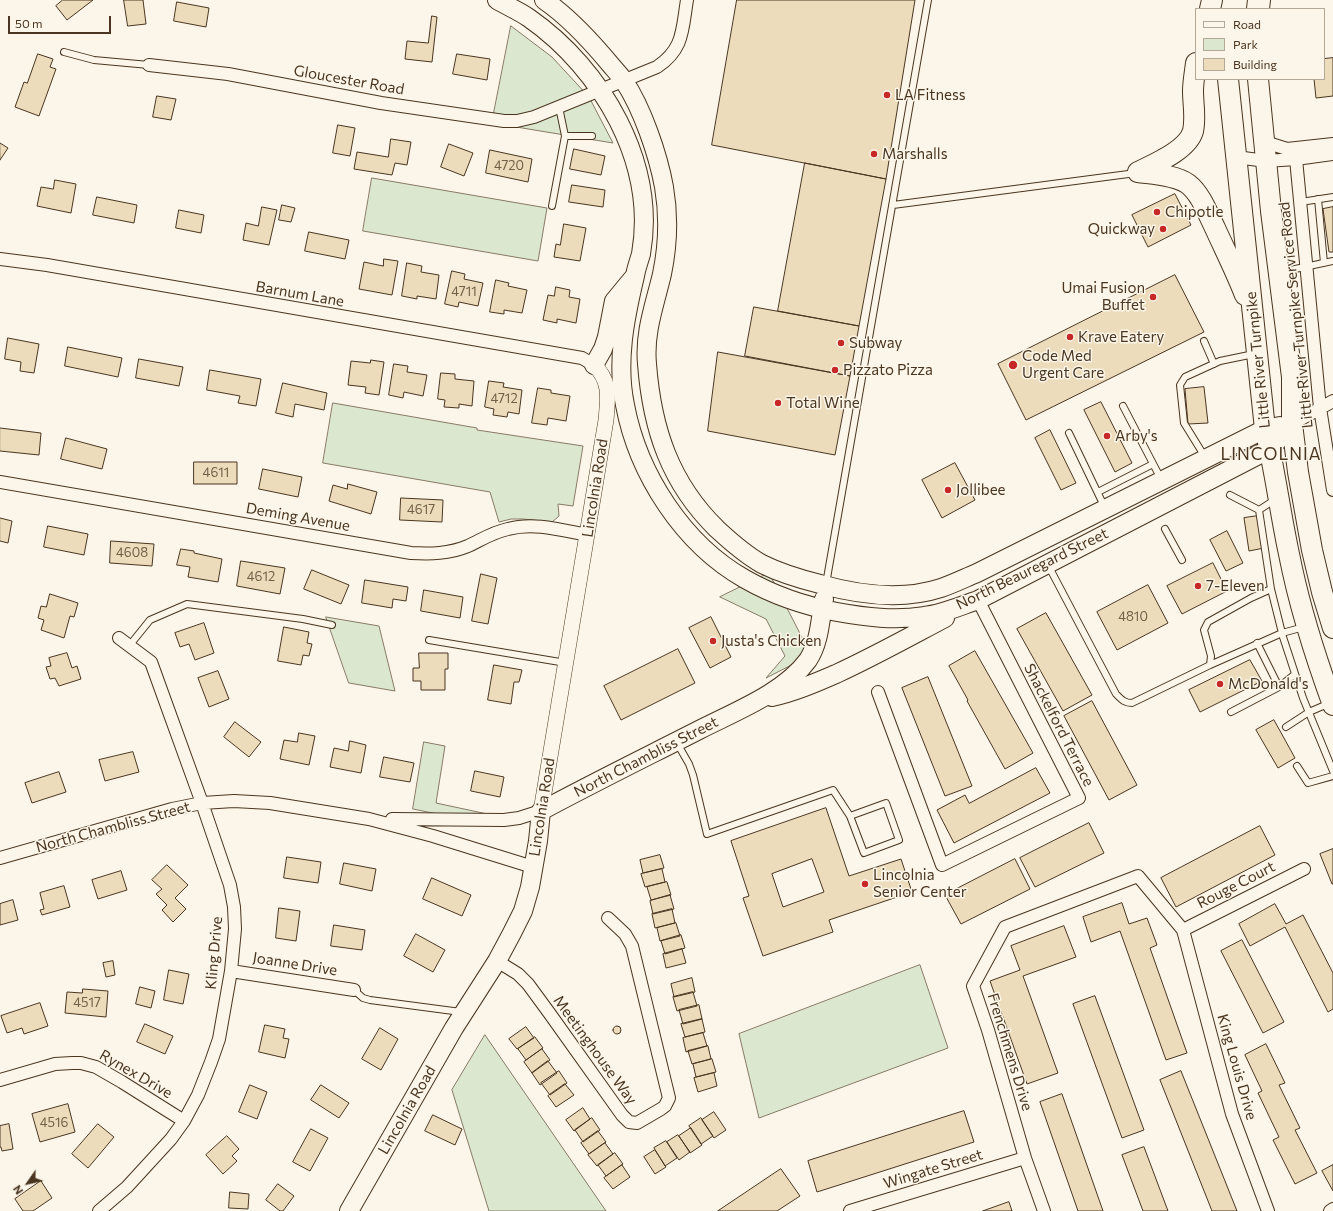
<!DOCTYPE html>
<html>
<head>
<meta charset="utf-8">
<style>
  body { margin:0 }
  #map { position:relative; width:1333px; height:1211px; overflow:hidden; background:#fbf6e9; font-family:Commissioner,sans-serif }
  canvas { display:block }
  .legend { position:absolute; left:1195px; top:8px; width:130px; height:72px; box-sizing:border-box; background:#fbf6e9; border:1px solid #b4a999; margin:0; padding:5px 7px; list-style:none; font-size:12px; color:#4a3520 }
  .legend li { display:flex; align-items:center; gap:8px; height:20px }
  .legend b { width:20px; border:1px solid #b4a999 }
  .north { position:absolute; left:8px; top:1163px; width:40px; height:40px; -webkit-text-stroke:3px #fbf6e9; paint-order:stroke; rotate:236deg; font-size:11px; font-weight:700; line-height:16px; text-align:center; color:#4a3520 }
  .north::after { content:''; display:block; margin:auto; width:14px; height:18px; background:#4a3520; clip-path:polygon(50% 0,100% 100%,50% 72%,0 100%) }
  .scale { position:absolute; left:8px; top:16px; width:103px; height:18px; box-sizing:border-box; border:2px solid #4a3520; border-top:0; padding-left:5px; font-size:12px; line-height:14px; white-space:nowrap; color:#4a3520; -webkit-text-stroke:3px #fbf6e9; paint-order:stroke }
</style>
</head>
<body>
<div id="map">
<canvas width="1333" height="1211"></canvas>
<ul class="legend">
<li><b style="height:5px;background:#fbf6e9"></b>Road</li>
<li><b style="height:11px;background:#dce7d0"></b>Park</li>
<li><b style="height:11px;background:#ecdcbc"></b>Building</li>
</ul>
<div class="north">N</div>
<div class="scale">50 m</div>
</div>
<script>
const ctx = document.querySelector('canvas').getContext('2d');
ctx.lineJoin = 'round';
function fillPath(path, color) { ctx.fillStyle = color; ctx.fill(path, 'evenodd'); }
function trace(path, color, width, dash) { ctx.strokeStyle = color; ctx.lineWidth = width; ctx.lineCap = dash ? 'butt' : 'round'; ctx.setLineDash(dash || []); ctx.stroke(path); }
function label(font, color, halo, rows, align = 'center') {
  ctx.font = font + ' Commissioner,sans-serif'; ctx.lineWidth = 3; ctx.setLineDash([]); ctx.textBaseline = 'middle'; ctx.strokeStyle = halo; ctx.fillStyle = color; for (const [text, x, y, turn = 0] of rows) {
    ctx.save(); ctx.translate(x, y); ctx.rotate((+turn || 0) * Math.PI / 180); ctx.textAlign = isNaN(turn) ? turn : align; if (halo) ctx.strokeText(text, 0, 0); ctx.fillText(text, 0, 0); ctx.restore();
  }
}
const green = new Path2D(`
  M511,26L552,57L589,97L613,143L492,123Z
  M372,178L547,208L538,261L363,231Z
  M333,403L477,428V430L583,446L573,506L558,504L559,516L552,522L523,519H511L499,522L490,492L323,463Z
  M769,573L811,655L766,678L785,656L766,619L720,597Z
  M326,617L379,626L395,691L349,683Z
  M424,742L445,746L436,803L492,815L491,825L413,809Z
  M920,965L948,1048L759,1118L739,1034Z
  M485,1035L606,1211H489L452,1090Z`);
fillPath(green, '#dce7d0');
trace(green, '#887966', 1);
const building = new Path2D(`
  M63,0H93L67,20L56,6Z
  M124,0H143L146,24L128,26Z
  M737,0H915L886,179L712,145Z
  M177,2L209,8L206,27L174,21Z
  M432,16L437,17L432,62L405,59L407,41L428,43Z
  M38,54L53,59L50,67L56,69L39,116L15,107L24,82L27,83Z
  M457,54L490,59L487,80L453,74Z
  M1333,58V96L1316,98L1314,79H1324V59Z
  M157,96L176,99L171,120L153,117Z
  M338,125L355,128L350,156L333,153Z
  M391,139L411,142L407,165L395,163L392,175L354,169L357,152L388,157Z
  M0,143L8,148L0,160Z
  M449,144L473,153L464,176L441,167Z
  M574,149L605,156L601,175L570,169Z
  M490,150L532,159L528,182L486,173Z
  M805,163L886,179L859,326L778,311Z
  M55,180L76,184L71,213L37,206L41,187L53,189Z
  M572,185L605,190L603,207L569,202Z
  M1175,194L1191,225L1148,247L1132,215Z
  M97,197L137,205L134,223L93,215Z
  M282,205L295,208L291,222L279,220Z
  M262,207L277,210L269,245L243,240L246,223L258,226Z
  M1333,207V252H1329L1323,209Z
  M179,210L204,215L201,233L176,228Z
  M564,224L586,228L580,261L554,257L556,244L560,245Z
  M309,232L349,240L345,259L305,251Z
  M384,259L398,261L392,295L359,289L364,262L383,266Z
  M407,263L422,266L421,272L439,275L436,299L417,296V299L402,296Z
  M452,271L465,274L464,279L483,283L478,306L459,302L458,307L445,304Z
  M1175,275L1204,332L1026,420L998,364Z
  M496,280L509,283L508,286L527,290L522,313L504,310V314L490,312Z
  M556,287L570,290L569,297L580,299L576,323L557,319V323L543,320L548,295L554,296Z
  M754,307L859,326L850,376L745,356Z
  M8,338L39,344L34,373L20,371L21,362L5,359Z
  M68,347L122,358L118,377L65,366Z
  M718,352L850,376L835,455L708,431Z
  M139,359L183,367L179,386L136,378Z
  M371,360L384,362L379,395L365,393L366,387L348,385L351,361L370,363Z
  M394,364L408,366L407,372L427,375L423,396L404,392L403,398L389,395Z
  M210,370L261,379L256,406L238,403L240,396L207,390Z
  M441,373L455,374V379L474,381L472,406L459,404V408L444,407L445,400L438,399Z
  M489,381L504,383L503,387L522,390L519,414L508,412L507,417L493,415L494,409L485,407Z
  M283,383L327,393L324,410L295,404L293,417L276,413Z
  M1204,387L1208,423L1188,424L1185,389Z
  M538,388L551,390V393L570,396L566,421L548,418L547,425L532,423Z
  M1101,402L1132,463L1115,472L1084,410Z
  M0,428L41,433L39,455L0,451Z
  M1050,430L1076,483L1061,490L1035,438Z
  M66,438L107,449L102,469L61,459Z
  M194,462H237V484H194Z
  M955,463L975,500L942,518L922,480Z
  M263,469L302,477L298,497L259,489Z
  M348,484L377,492L371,514L329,501L333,485L347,489Z
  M401,498L443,500L442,522L400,520Z
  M1258,516L1264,548L1249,551L1244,518Z
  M0,518L12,521L8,543L0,541Z
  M48,526L88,534L84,555L44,547Z
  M1227,531L1243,563L1226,571L1210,540Z
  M111,541L154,544L152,566L110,563Z
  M181,549L194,551V553L222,559L218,582L188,577L190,567L177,565Z
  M241,561L285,568L280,594L237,586Z
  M1213,563L1227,591L1182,614L1167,586Z
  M312,570L349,585L341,604L304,589Z
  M481,574L497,578L488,624L472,621Z
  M365,580L408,587L406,601L393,599L392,608L362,603Z
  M1148,585L1168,623L1117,650L1097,612Z
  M424,590L463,597L460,618L421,611Z
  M50,594L78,603L74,617L70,616L64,638L41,630L44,620L38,618L41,606L46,607Z
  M1046,613L1092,695L1063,711L1017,629Z
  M711,617L731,657L710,668L689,628Z
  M204,623L214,653L195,660L189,644L180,647L175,633Z
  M284,627L309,632L307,643L312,644L309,656L303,655L301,665L278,661Z
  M678,649L695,683L621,720L604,686Z
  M975,651L1033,753L1005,769L967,701L968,700L949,666Z
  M67,653L72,668L77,666L81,679L59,686L55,678L50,679L46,667L51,666L49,658Z
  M419,653H448V669H445V690H421V681H413V668H419Z
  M1250,660L1262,681L1200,712L1189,690Z
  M494,665L522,670L519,682H514L511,704L488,700Z
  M218,671L229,699L209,707L198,678Z
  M928,677L972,786L945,796L902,688Z
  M1092,701L1137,785L1109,800L1064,716Z
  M1274,720L1295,758L1278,768L1256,730Z
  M235,722L261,742L249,757L224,737Z
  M299,733L315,736L309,765L280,759L284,740L297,742Z
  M350,741L366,745L361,773L330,767L334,748L348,751Z
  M133,752L139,772L105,781L99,760Z
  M384,757L414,763L410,782L380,777Z
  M1036,768L1050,793L954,843L937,810L965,795L969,803Z
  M475,771L504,777L500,797L471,791Z
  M59,772L66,792L32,803L25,783Z
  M826,808L849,876L901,859L912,892L829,920L833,932L763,956L743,898L749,896L731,841ZM812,859L824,892L783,907L772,874Z
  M1089,823L1104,853L1035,887L1020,858Z
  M1260,826L1275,855L1176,907L1161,878Z
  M1333,849V884H1332L1320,854Z
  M660,855L664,868L643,873L640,860Z
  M287,857L321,862L318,883L284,878Z
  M1015,859L1030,889L961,924L945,895Z
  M344,863L376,869L372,891L340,884Z
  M167,865L188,885L175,898L186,909L173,922L162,910L167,905L156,894L162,889L152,880Z
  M662,869L665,882L645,887L641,874Z
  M121,871L127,890L98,899L92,880Z
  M432,878L471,895L462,916L423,899Z
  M667,882L671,895L651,900L647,887Z
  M64,886L70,907L42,915L40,910L44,909L40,893Z
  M670,895L674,909L653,914L650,901Z
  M13,900L18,920L0,925V904Z
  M1122,903L1129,924L1147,918L1157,945L1150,948L1187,1053L1166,1060L1120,931L1091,942L1083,917Z
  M1275,904L1286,924L1303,915L1333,973V1009L1328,1012L1285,927L1250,946L1239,924Z
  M279,908L300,911L296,941L276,938Z
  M672,909L675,923L655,928L652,914Z
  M676,923L680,936L660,941L657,928Z
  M334,925L365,930L362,950L331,946Z
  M1064,926L1076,957L1023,976L1058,1073L1027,1084L990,981L1020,970L1011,946Z
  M416,934L445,950L433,972L404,956Z
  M681,935L685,948L665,954L661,941Z
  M1242,940L1284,1022L1263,1033L1221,951Z
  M682,949L686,963L666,968L663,954Z
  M113,961L115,975L106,977L103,963Z
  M169,970L189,974L183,1004L164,1000Z
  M692,978L695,992L674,997L671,984Z
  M140,987L155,991L151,1008L136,1004Z
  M83,989L108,991L106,1017L65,1013L67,992L82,993Z
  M693,992L697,1006L677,1011L673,997Z
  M1095,996L1144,1130L1122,1138L1073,1004Z
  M40,1003L48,1026L24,1034L22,1028L7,1033L1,1016Z
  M699,1005L702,1019L683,1024L679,1010Z
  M702,1019L705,1032L685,1037L681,1024Z
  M145,1024L173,1036L165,1054L137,1042Z
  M265,1025L285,1029L283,1038L289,1039L285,1058L259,1052Z
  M613 1030a4 4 0 1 1 8 0a4 4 0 1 1-8 0Z
  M526,1027L534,1038L517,1049L509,1039Z
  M380,1028L398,1039L381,1070L362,1059Z
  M703,1033L707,1046L686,1052L683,1038Z
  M535,1037L543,1048L526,1060L518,1049Z
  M1266,1044L1285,1083L1279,1085L1300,1128L1295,1130L1317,1173L1295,1184L1273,1140L1279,1137L1258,1093L1262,1091L1245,1055Z
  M708,1046L711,1059L692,1064L688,1051Z
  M542,1049L550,1060L532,1073L524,1062Z
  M712,1059L716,1072L696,1077L693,1064Z
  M548,1061L557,1073L540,1085L532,1073Z
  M559,1071L567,1083L550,1095L541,1083Z
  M1181,1071L1237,1211H1212L1160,1080Z
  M714,1073L717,1086L698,1092L694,1078Z
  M565,1084L574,1095L556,1107L548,1096Z
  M250,1085L267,1092L257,1119L239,1112Z
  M321,1085L349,1103L339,1118L311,1100Z
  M1062,1094L1103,1211H1078L1040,1102Z
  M68,1104L75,1132L40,1142L32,1114Z
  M583,1108L590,1119L574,1131L566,1120Z
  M964,1111L974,1142L817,1192L808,1161Z
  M714,1112L726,1130L714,1138L702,1120Z
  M433,1115L462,1129L455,1145L425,1131Z
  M592,1118L600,1130L583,1142L575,1130Z
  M701,1118L713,1136L701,1144L689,1126Z
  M9,1124L13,1149L2,1151L1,1147H0V1126Z
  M98,1124L114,1137L88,1168L72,1154Z
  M691,1128L702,1145L690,1153L679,1136Z
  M311,1129L328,1138L310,1171L293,1162Z
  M598,1131L606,1142L589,1154L581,1143Z
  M678,1135L690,1152L679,1160L667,1142Z
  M227,1136L239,1149L232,1156L237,1161L223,1174L206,1155Z
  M666,1141L677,1158L665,1166L654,1148Z
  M605,1143L613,1154L597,1166L588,1155Z
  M1144,1147L1168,1211H1143L1122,1155Z
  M655,1150L666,1167L655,1174L644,1157Z
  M615,1153L623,1164L606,1176L598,1165Z
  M622,1165L630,1177L613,1189L604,1178Z
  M1333,1165V1191L1322,1171Z
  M781,1169L800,1196L777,1211H718Z
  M41,1181L52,1198L33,1211H23L15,1199Z
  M278,1184L294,1196L283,1211H280L266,1200Z
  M230,1192L249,1194L248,1209L229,1208Z
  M1009,1202L1012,1211H983Z`);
fillPath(building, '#ecdcbc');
trace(building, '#4a3520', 1);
const service = new Path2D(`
  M64,52L94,60L149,65
  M559,107L565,136H592
  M1318,199L1324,263
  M1301,202L1333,197
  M893,205L1136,173
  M552,206L565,136
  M1281,272L1333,261
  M1204,341L1214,364
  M1123,406L1161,479
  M1069,433L1105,508
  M1205,457L1184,423L1180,385L1185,377L1220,361L1254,354
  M1098,492L1153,464
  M1230,495L1259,510
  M1276,499L1259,510L1271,589L1283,637L1303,698L1333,771
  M1165,529L1182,560
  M1048,565L1116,694C1121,699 1124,703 1132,703L1210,665
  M826,584L928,0
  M1271,589L1251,598L1208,622L1204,630L1211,656L1210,665L1282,633L1304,627
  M429,640L566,663
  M1257,643L1279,687
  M129,646L150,620L187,604L303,619L332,625
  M1231,712L1279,687L1295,674
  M1286,727L1309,712L1330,703
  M677,743L689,764L693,775L707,834L833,790L850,816L864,853L899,840L886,803L850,816
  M1297,766L1308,783L1333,776
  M354,990L363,998L370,1000L461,1012`);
const minor = new Path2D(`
  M149,65L228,74L381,103L504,121H517L534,117L657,67C684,49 682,30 687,0
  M1265,142L1287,149L1333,144
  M1236,157L1266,161L1296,159L1333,154
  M1296,159L1320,408L1333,490
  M0,259L47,265L582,358L594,365
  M1292,424L1333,401
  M0,482L411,553C430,554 449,554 468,546C481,540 493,532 508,529C534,522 561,530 587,535
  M878,692L942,865L1079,798L978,600
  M392,819L504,820L519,818L541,811
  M0,858L172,809L202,803L234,801L270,803L369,819L433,836L533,867
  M1183,930L1304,869
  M497,961L518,974L528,984L550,1014L622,1115L629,1122L637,1123L661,1109L665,1106L669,1098L632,946L625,934L608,918
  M231,971L354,990
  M0,1080L55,1064L72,1063H81L96,1067L122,1082L184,1121
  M99,1211L127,1187L171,1139L184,1121L198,1095L211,1062L219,1039L231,971L235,929L234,907L230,885L202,803L151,662L119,638
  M850,1211L1025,1158
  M1044,1211L1025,1158L988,1030L973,986L1005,927L1138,876L1183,930L1232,1114L1268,1211
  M1330,1211L1333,1209`);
const tertiary = new Path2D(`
  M541,811L606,420C608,398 611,381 594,365`);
const secondary = new Path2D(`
  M497,0C507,6 519,11 529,18C602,69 657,163 641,254C639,261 636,269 635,276C625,318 616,362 625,405C638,474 683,544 745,579C773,595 805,606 837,612C865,617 895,621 924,616C943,614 960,606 978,600L1270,449L1292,424
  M544,0C569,17 590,40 610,64C614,69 620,75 624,81C642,108 658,154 664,187C669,216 668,245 662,274C655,304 644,332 647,364C652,429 670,483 717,529C731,542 746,555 762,564C780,573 800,579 820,584C859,595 901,601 941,588C953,584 965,578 977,573L1265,429L1280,426
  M594,365L603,349L607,337L614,301L633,278
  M772,697C795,692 815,683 836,674C873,657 909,637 945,618
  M349,1211L454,1028L497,961L512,933L523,911L530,887L538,841L541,811C593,783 646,757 699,730C734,712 784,693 808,660C820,642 820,619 824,599`);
const primary = new Path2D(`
  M1210,9L1212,0
  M1228,79L1265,429C1275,470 1280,512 1289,554C1299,605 1315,656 1333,705
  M1258,79L1271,211L1292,377V424L1298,472L1312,550L1322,592L1333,628
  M1138,172C1152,174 1176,175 1188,184C1201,194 1208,214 1215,228C1225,250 1236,272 1245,295
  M1138,172C1154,164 1188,150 1193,131C1196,118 1193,104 1193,91C1193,82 1195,72 1196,63`);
const motorway = new Path2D(`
  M1258,9L1259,0`);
trace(service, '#4a3520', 8);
trace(minor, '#4a3520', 14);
trace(tertiary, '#4a3520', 16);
trace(secondary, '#4a3520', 20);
trace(primary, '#4a3520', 22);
trace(motorway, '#4a3520', 24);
trace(service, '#fbf6e9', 6);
trace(minor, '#fbf6e9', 12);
trace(tertiary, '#fbf6e9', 15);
trace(secondary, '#fbf6e9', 18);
trace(primary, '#fbf6e9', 20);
trace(motorway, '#fbf6e9', 22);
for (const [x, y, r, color] of [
  [887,95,4,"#c62828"],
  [874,154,4,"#c62828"],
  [1157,212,4,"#c62828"],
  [1163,229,4,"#c62828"],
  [1153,297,4,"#c62828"],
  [1070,337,4,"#c62828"],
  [841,343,4,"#c62828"],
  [1013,365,5,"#c62828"],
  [835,370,4,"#c62828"],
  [778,403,4,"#c62828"],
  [1107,436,4,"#c62828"],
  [948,490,4,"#c62828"],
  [1198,586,4,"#c62828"],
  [713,641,4,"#c62828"],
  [1220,684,4,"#c62828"],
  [865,884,4,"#c62828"]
]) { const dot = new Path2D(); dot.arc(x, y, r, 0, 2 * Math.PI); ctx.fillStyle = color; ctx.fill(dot); trace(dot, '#fbf6e9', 1.5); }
label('13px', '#725f47', null, [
  ["4720",509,166],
  ["4711",464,292],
  ["4712",504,399],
  ["4611",216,473],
  ["4617",421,510],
  ["4608",132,553],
  ["4612",261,577],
  ["4810",1133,617],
  ["4517",87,1003],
  ["4516",54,1123]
]);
label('15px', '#4a3520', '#fbf6e9', [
  ["Gloucester Road",349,80,10],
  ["Barnum Lane",300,294,10],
  ["Little River Turnpike Service Road",1296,315,-96],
  ["Little River Turnpike",1258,360,-96],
  ["Lincolnia Road",595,488,-81],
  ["Deming Avenue",298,517,10],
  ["North Beauregard Street",1032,569,-26],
  ["Shackelford Terrace",1059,725,63],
  ["North Chambliss Street",646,757,-27],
  ["Lincolnia Road",542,807,-81],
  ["North Chambliss Street",113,827,-15],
  ["Rouge Court",1236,885,-27],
  ["Kling Drive",214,953,-85],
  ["Joanne Drive",295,964,9],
  ["Meetinghouse Way",595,1050,54],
  ["Frenchmens Drive",1010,1052,73],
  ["King Louis Drive",1237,1067,74],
  ["Rynex Drive",136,1074,30],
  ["Lincolnia Road",407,1110,-60],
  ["Wingate Street",933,1169,-17]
]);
label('15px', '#4a3520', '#fbf6e9', [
  ["LA Fitness",895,95],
  ["Marshalls",882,154],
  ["Chipotle",1165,212],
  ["Quickway",1155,229,"right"],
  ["Umai Fusion",1145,288,"right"],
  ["Buffet",1145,305,"right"],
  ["Krave Eatery",1078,337],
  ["Subway",849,343],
  ["Code Med",1022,356],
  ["Urgent Care",1022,373],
  ["Pizzato Pizza",843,370],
  ["Total Wine",786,403],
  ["Arby's",1115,436],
  ["Jollibee",956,490],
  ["7-Eleven",1206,586],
  ["Justa's Chicken",721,641],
  ["McDonald's",1228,684],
  ["Lincolnia",873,875],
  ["Senior Center",873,892]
], 'left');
ctx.letterSpacing = '1px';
label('17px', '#4a3520', '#fbf6e9', [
  ["LINCOLNIA",1271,454]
]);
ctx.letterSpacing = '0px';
</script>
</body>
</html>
